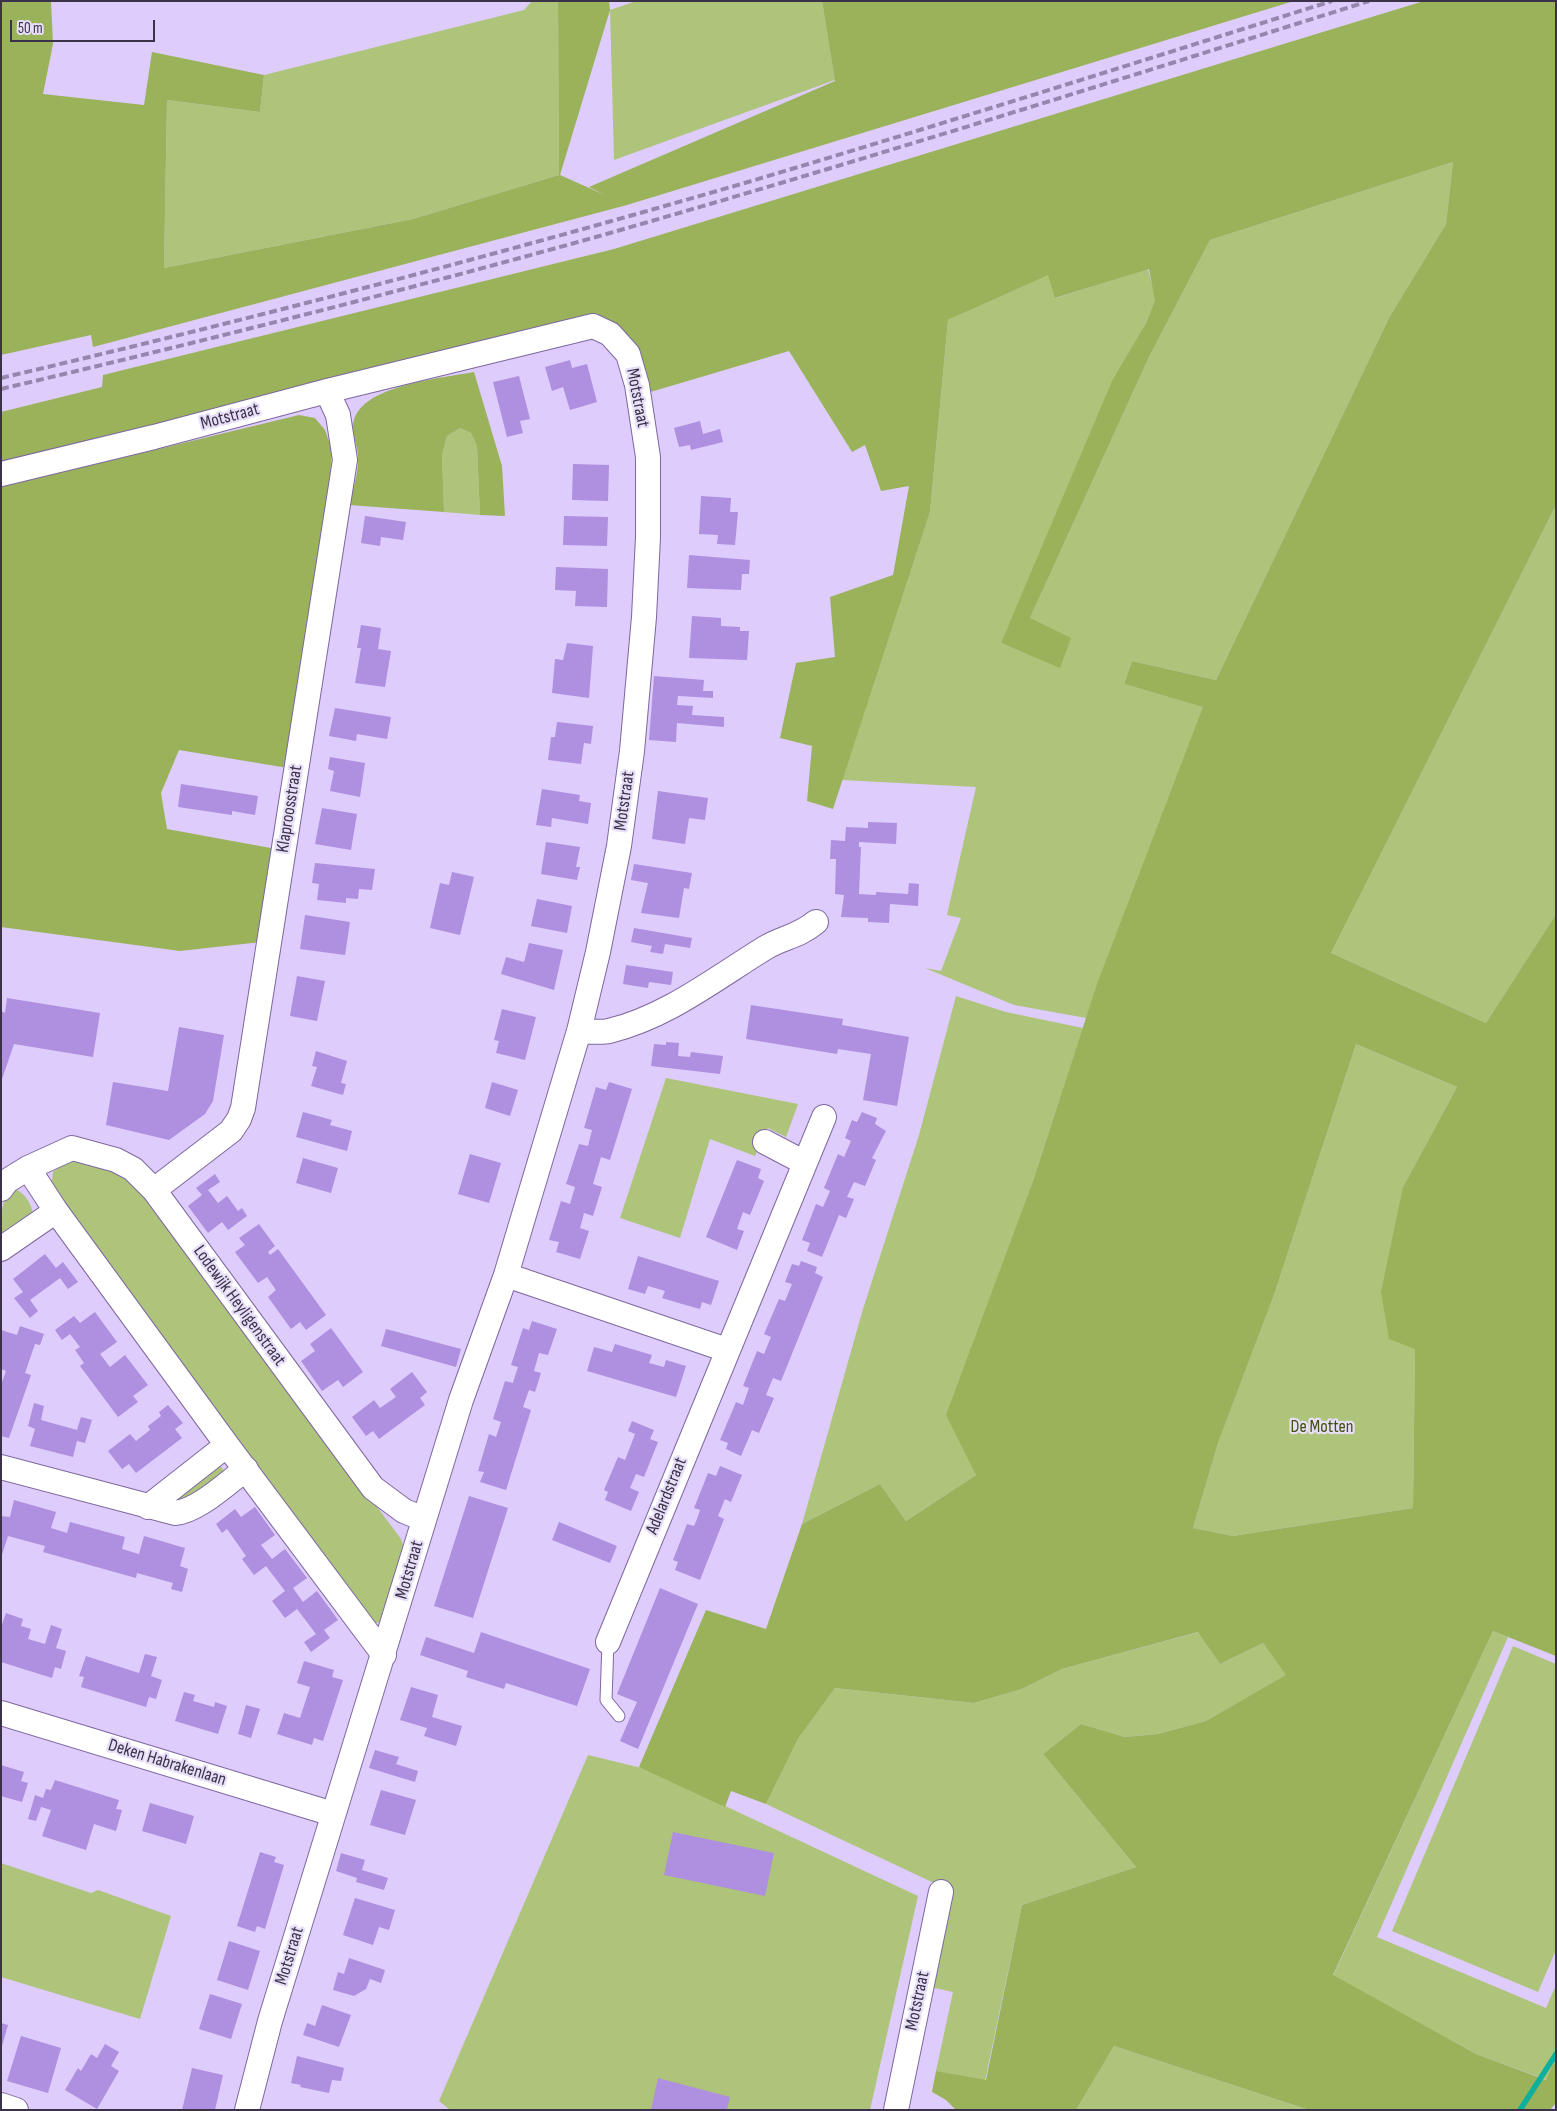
<!DOCTYPE html>
<html>
<head>
<meta charset="utf-8">
<style>
  body { margin:0 }
  #map { position:relative; width:1557px; height:2111px; overflow:hidden; background:#deccfd; font-family:"Sofia Sans Condensed",sans-serif }
  canvas { display:block }
  .frame { position:absolute; inset:0; border:2px solid #3b324a; pointer-events:none }
  .scale { position:absolute; left:10px; top:20px; width:145px; height:22px; box-sizing:border-box; border:2px solid #3b324a; border-top:0; padding-left:6px; font-size:15px; line-height:18px; white-space:nowrap; color:#3b324a; -webkit-text-stroke:4px #e7def7; paint-order:stroke }
</style>
</head>
<body>
<div id="map">
<canvas width="1557" height="2111"></canvas>
<div class="frame"></div>
<div class="scale">50 m</div>
</div>
<script>
const ctx = document.querySelector('canvas').getContext('2d');
ctx.lineJoin = 'round';
function fillPath(path, color) { ctx.fillStyle = color; ctx.fill(path, 'evenodd'); }
function trace(path, color, width, dash) { ctx.strokeStyle = color; ctx.lineWidth = width; ctx.lineCap = dash ? 'butt' : 'round'; ctx.setLineDash(dash || []); ctx.stroke(path); }
function label(font, color, halo, rows, align = 'center') {
  ctx.font = font + ' "Sofia Sans Condensed",sans-serif'; ctx.lineWidth = 4.5; ctx.setLineDash([]); ctx.textBaseline = 'middle'; ctx.strokeStyle = halo; ctx.fillStyle = color; for (const [text, x, y, turn = 0] of rows) {
    ctx.save(); ctx.translate(x, y); ctx.rotate((+turn || 0) * Math.PI / 180); ctx.textAlign = isNaN(turn) ? turn : align; if (halo) ctx.strokeText(text, 0, 0); ctx.fillText(text, 0, 0); ctx.restore();
  }
}
fillPath(new Path2D(`
  M532,1H558L559,175L413,219L164,268L167,100L260,112L264,75L524,10Z
  M636,1H822L835,80L614,160L610,10Z
  M1453,162L1446,224L1390,316L1216,680L1132,661L1124,684L1204,707L1086,1018L1014,1005L925,968L941,971L961,918L947,915L976,787L842,780L930,512L948,320L1049,274L1056,298L1148,269L1156,300L1001,643L1060,667L1030,618L1149,357L1210,240Z
  M460,428L471,433L477,446L480,515L444,512L442,455L447,436Z
  M1556,505V914L1486,1023L1331,953Z
  M956,996L1006,1012L1083,1028L1032,1184L976,1475L906,1521L880,1484L802,1524L863,1309L919,1135Z
  M1356,1044L1457,1087L1403,1187L1415,1349L1413,1508L1233,1536L1193,1528L1218,1443L1274,1295Z
  M666,1078L798,1104L786,1137L768,1128L755,1156L710,1139L680,1238L620,1218Z
  M72,1157L127,1171L401,1539L405,1551L381,1622L375,1623L364,1616L51,1189L53,1172Z
  M13,1189C23,1190 32,1204 33,1214L1,1236C1,1219 0,1199 13,1189Z
  M220,1465L224,1471L222,1477L179,1502L177,1499Z
  M1493,1631L1508,1637L1377,1937L1546,2008L1556,1985V2058L1547,2080L1476,2054L1333,1976Z
  M1199,1632L1220,1664L1263,1643L1287,1675L1206,1721L1158,1734L1125,1737L1081,1724L1043,1754L1136,1867L1022,1905L985,2081L936,2071L953,1992L930,1987L951,1891L766,1804L798,1739L835,1688L974,1703L1022,1689L1062,1669Z
  M1513,1646L1556,1664V1950L1538,1992L1392,1931Z
  M588,1755L646,1769L918,1896L870,2110H450L439,2101Z
  M1,1863L91,1893L98,1890L171,1916L140,2019L1,1977Z
  M1114,2046L1309,2110H1076Z`), '#aec47b');
fillPath(new Path2D(`
  M1,1H51L53,44L43,94L144,105L152,52L264,75L260,112L167,100L164,268L413,219L559,175L558,1H609L610,10L560,175L605,195L589,187L835,81L822,1H1294L627,205L93,347L91,335L1,355Z
  M1424,1H1556V505L1331,953L1486,1023L1556,914V1656L1493,1631L1333,1975L1476,2054L1546,2080L1556,2058V2103L1550,2110H1309L1114,2046L1076,2110H956L946,2100L932,2092L936,2071L986,2080L1022,1905L1136,1867L1043,1754L1081,1724L1125,1737L1158,1734L1206,1721L1286,1675L1263,1643L1220,1664L1198,1632L1062,1669L1022,1689L974,1703L835,1688L798,1739L766,1804L731,1791L725,1807L639,1767L706,1610L766,1629L802,1524L880,1484L906,1521L976,1475L946,1415L1032,1184L1097,984L1203,707L1124,684L1132,661L1216,680L1390,316L1446,224L1453,162L1210,240L1149,357L1030,618L1071,638L1060,668L1001,643L1112,381L1145,325L1155,301L1149,269L1055,298L1048,275L948,320L930,512L833,809L807,801L812,746L780,738L796,663L835,657L830,597L893,575L909,486L881,491L865,445L852,452L789,351L647,393L618,328L605,318L582,316L1,464V412L102,387L103,375L614,249ZM1356,1044L1457,1087L1403,1187L1381,1292L1389,1339L1415,1349L1413,1508L1233,1536L1193,1528L1218,1443L1274,1295Z
  M474,372L502,466L505,516L480,515L477,446L471,433L460,428L447,436L442,455L444,512L349,505C352,492 358,475 358,461C359,449 353,438 353,427C354,385 444,378 474,372Z
  M299,415L315,418L325,430L332,450L330,477L320,559L288,768L179,750L161,793L167,829L276,849L261,942L180,951L1,927V487Z`), '#9ab259');
trace(new Path2D(`
  M1520,2110L1556,2054`), '#0faf9d', 5.5);
fillPath(new Path2D(`
  M570,360L572,368L587,364L597,402L570,410L563,387L552,391L545,367Z
  M519,376L530,419L520,421L523,433L507,437L493,382Z
  M700,421L703,434L720,429L723,442L691,450L690,445L679,447L674,428Z
  M573,464L609,465L608,501L572,500Z
  M701,496L731,498L730,512H738L735,545L717,544L718,535L699,534Z
  M365,516L406,522L403,540L381,537L380,546L361,543Z
  M564,516L608,517L607,546L563,545Z
  M689,555L750,560L749,574H742L741,590L687,588Z
  M556,567L608,569L607,607L575,606L576,591L555,590Z
  M692,616L721,618V626L740,627V631H749L747,660L689,658Z
  M361,625L381,628L378,649L391,651L385,687L355,683L361,648H357Z
  M567,643L593,646L589,698L552,693L555,659L563,660Z
  M654,676L704,680L703,691H713V698L678,696L677,705L693,706L692,715L724,717V727L677,723L676,742L649,740Z
  M335,708L391,717L387,739L357,734L356,741L329,736Z
  M557,722L593,726L591,744L584,743L581,764L548,760L551,737H555Z
  M330,757L365,763L360,797L330,791L334,771L328,769Z
  M181,784L258,796L255,815L232,811V815L178,807Z
  M542,789L580,795L579,801L591,803L588,824L552,818L551,827L536,825Z
  M658,791L708,798L705,820L689,818L685,844L652,839Z
  M322,808L357,814L351,850L315,844Z
  M868,822L897,823L896,844L859,842V847H861L859,894L876,895V892L908,894L909,883L919,884L918,906L890,904L889,923L868,922V918L841,917L844,895L835,894L836,859H830L831,840L845,841L846,827L868,828Z
  M546,842L580,847L576,867H580L577,880L541,874Z
  M315,863L375,869L372,890L359,889L358,899L346,898V903L317,900L319,884L312,883Z
  M634,864L692,873L689,889L684,888L679,918L641,913L648,883L631,880Z
  M452,872L474,877L460,935L430,928L440,883L449,885Z
  M537,899L572,906L567,933L531,926Z
  M305,915L350,922L345,955L300,949Z
  M634,928L692,938L690,948L665,944L663,954L650,952L652,946L631,942Z
  M529,943L563,950L554,990L501,974L506,957L524,962Z
  M626,965L673,972L671,985L649,982L648,988L623,984Z
  M297,976L325,981L317,1021L290,1016Z
  M7,998L100,1013L93,1057L14,1044L1,1082V1011L5,1013Z
  M751,1005L843,1019L842,1025L909,1037L897,1106L863,1100L871,1054L838,1049L837,1054L746,1039Z
  M502,1009L536,1017L525,1060L496,1053L499,1041L494,1040Z
  M179,1027L224,1035L213,1101L205,1114L169,1140L106,1125L113,1082L168,1091Z
  M666,1042L679,1043L678,1056L690,1057L691,1052L723,1056L720,1074L651,1066L654,1044L666,1045Z
  M316,1051L347,1061L341,1083L346,1084L343,1095L311,1086L317,1067L312,1066Z
  M492,1082L518,1090L510,1116L485,1108Z
  M609,1082L632,1089L610,1160L601,1157L593,1184L602,1187L593,1216L584,1213L580,1228L589,1231L580,1259L556,1252L559,1242L549,1240L561,1201L570,1204L575,1187L566,1184L579,1144L588,1146L592,1130L584,1128L596,1087L606,1090Z
  M303,1112L332,1120L330,1125L352,1131L347,1151L296,1137Z
  M862,1112L877,1118L875,1124L886,1131L872,1158L876,1160L865,1186L854,1182L847,1197L854,1199L846,1218L839,1215L822,1257L807,1251L810,1243L802,1240L816,1204L823,1207L830,1191L824,1188L838,1154L844,1157L851,1141L845,1138L852,1120L857,1122Z
  M470,1154L501,1163L489,1203L458,1194Z
  M303,1158L338,1168L331,1193L296,1183Z
  M737,1160L761,1169L758,1178L764,1181L750,1215L743,1212L737,1229L744,1231L737,1250L706,1237Z
  M215,1174L220,1182L208,1190L218,1203L227,1196L238,1211L242,1208L247,1216L228,1230L222,1222L208,1233L188,1206L202,1195L196,1188Z
  M259,1224L275,1246L268,1252L270,1255L278,1249L326,1315L306,1330L300,1322L291,1329L268,1297L276,1290L267,1277L258,1283L235,1252L245,1245L239,1238Z
  M45,1254L56,1268L63,1262L78,1282L68,1289L60,1278L30,1300L38,1311L30,1318L14,1298L23,1292L13,1279Z
  M638,1256L719,1281L711,1305L702,1302L700,1309L682,1304L662,1298L665,1291L648,1286L645,1294L628,1289Z
  M801,1261L817,1267L815,1273L823,1277L781,1381L773,1378L766,1395L774,1398L759,1433L752,1430L741,1456L726,1449L728,1443L720,1440L736,1402L743,1405L749,1388L743,1386L757,1351L764,1354L771,1337L764,1334L779,1299L785,1301L792,1284L785,1282L792,1264L799,1266Z
  M95,1312L117,1342L100,1354L110,1367L125,1355L148,1385L133,1396L138,1402L118,1417L80,1366L84,1363L75,1350L80,1347L70,1334L62,1340L55,1330L74,1316L80,1323Z
  M532,1321L557,1329L548,1355L539,1353L534,1371L541,1373L535,1392L529,1390L523,1407L531,1410L506,1490L480,1482L484,1472L478,1471L489,1434L496,1437L501,1422L493,1419L505,1381L513,1383L515,1376L518,1367L511,1365L523,1328L529,1330Z
  M20,1326L44,1334L40,1345L35,1344L25,1373L31,1375L9,1438L1,1436V1385L6,1371L1,1369V1330L17,1335Z
  M331,1328L363,1372L343,1387L338,1380L322,1391L301,1361L315,1351L310,1344Z
  M386,1329L461,1349L456,1367L381,1346Z
  M615,1344L652,1355L649,1363L664,1367L666,1360L686,1366L676,1397L587,1371L594,1347L612,1352Z
  M412,1372L427,1392L420,1398L425,1405L379,1439L373,1431L366,1436L352,1417L374,1400L380,1408L396,1397L390,1389Z
  M34,1403L44,1406L41,1420L77,1430L81,1417L92,1420L85,1443L77,1441L73,1457L30,1446L35,1429L28,1426Z
  M168,1405L183,1423L175,1429L182,1438L136,1473L129,1464L122,1469L108,1451L130,1434L136,1441L150,1430L148,1426L161,1416L159,1412Z
  M632,1421L654,1430L650,1439L658,1442L644,1477L636,1474L630,1488L639,1492L631,1511L605,1500L608,1492L604,1490L618,1457L625,1460L629,1450L635,1434L628,1431Z
  M720,1466L742,1475L731,1502L725,1499L718,1516L724,1519L700,1580L675,1570L678,1562L673,1560L687,1524L694,1526L697,1519L700,1510L694,1508L708,1473L716,1476Z
  M469,1496L508,1508L473,1618L434,1606Z
  M14,1500L56,1512L51,1528L67,1533L70,1522L125,1537L122,1549L139,1554L144,1536L185,1548L180,1566L188,1569L182,1592L171,1589L173,1583L137,1573L136,1578L43,1552L45,1546L8,1536L1,1558V1516L10,1517Z
  M255,1507L275,1535L261,1545L272,1559L285,1549L307,1578L293,1588L303,1602L317,1591L338,1620L324,1630L330,1638L311,1652L304,1642L316,1634L297,1609L285,1618L272,1601L285,1591L266,1566L254,1575L242,1559L246,1556L227,1529L222,1533L216,1524L235,1509L241,1517Z
  M559,1522L617,1546L610,1563L552,1540Z
  M660,1588L698,1604L638,1749L620,1741L637,1702L617,1694Z
  M6,1613L23,1619L21,1626L31,1629L28,1639L45,1644L51,1625L62,1629L56,1648L66,1651L61,1669L55,1667L52,1678L1,1662V1627Z
  M481,1632L590,1669L577,1706L506,1683L504,1689L466,1677L468,1671L420,1655L426,1637L474,1653Z
  M145,1654L157,1657L151,1676L162,1680L156,1699L149,1697L146,1707L81,1687L84,1677L79,1676L86,1656L139,1673Z
  M304,1661L334,1670L332,1677L343,1680L323,1741L314,1738L312,1745L277,1734L284,1713L300,1718L310,1687L297,1683Z
  M411,1687L438,1695L432,1717L462,1726L456,1746L424,1736L427,1728L400,1720Z
  M184,1692L195,1695L193,1701L214,1707L215,1702L227,1706L218,1734L175,1721Z
  M246,1705L260,1709L251,1738L238,1734Z
  M375,1750L399,1757L396,1764L418,1771L415,1782L369,1768Z
  M1,1765L24,1772L21,1781L28,1783L22,1802L1,1796Z
  M55,1780L119,1800L116,1809L122,1810L116,1831L94,1824L86,1850L42,1836L51,1810L41,1807L36,1821L28,1819L35,1795L43,1798L46,1789L51,1790Z
  M381,1790L416,1800L405,1835L370,1825Z
  M150,1803L194,1816L186,1844L142,1831Z
  M673,1832L774,1853L765,1896L664,1875Z
  M260,1852L276,1857L274,1862L284,1865L265,1929L257,1926L255,1932L237,1926Z
  M341,1853L365,1860L362,1870L388,1878L384,1890L356,1882L357,1878L336,1871Z
  M355,1898L395,1910L389,1930L379,1927L373,1945L343,1935Z
  M229,1941L260,1951L248,1990L217,1980Z
  M349,1958L385,1970L381,1983L370,1979L366,1989L354,1996L333,1990L338,1972L344,1974Z
  M210,1994L242,2004L231,2039L199,2029Z
  M322,2005L351,2015L339,2047L303,2035L307,2023L315,2026Z
  M1,2023L8,2025L2,2046H1Z
  M21,2036L61,2048L48,2093L7,2081Z
  M105,2044L119,2052L111,2066L119,2071L97,2109L65,2090L78,2068L81,2071L91,2054L97,2058Z
  M297,2056L344,2068L341,2081L332,2080L329,2093L300,2087L301,2085L291,2083Z
  M192,2068L223,2075L215,2110H182Z
  M658,2078L730,2097L727,2110H651Z`), '#af8fdf');
const service = new Path2D(`
  M608,1642L606,1700L619,1716`);
const minor = new Path2D(`
  M1,474L154,437L327,391L593,326L610,334L628,354L637,385L648,457V537L644,617L632,751L619,846L598,952L579,1031L506,1275L461,1400L270,2021L247,2110
  M579,1031C588,1031 600,1033 609,1031C667,1017 716,978 765,948C783,937 798,937 816,922
  M765,1142L805,1163
  M28,1168L56,1211L227,1445L384,1655
  M1,1189L7,1181L28,1168L72,1148L116,1160L133,1169L154,1190L373,1488L404,1511L424,1519
  M154,1190L231,1131L239,1119L243,1108L345,460L338,415L327,391
  M1,1249L56,1211
  M506,1275L727,1350
  M1,1467L175,1513C198,1511 227,1483 246,1469
  M148,1507L227,1445
  M608,1642L824,1117
  M1,1713L333,1814
  M1,2105L16,2110
  M896,2110L941,1892`);
trace(service, '#7e689f', 13);
trace(minor, '#7e689f', 26);
trace(service, '#fff', 11);
trace(minor, '#fff', 24);
trace(new Path2D(`
  M1,378C252,319 501,254 748,182C943,124 1138,62 1332,1
  M1,389C200,342 399,292 596,237C855,163 1112,82 1369,1`), '#9486ac', 4, [8, 4]);
label('18px', '#3b324a', '#e7def7', [
  ["Motstraat",637,398,79],
  ["Motstraat",230,417,-15],
  ["Motstraat",625,801,-82],
  ["Klaproosstraat",290,809,-81],
  ["Lodewijk Heyligenstraat",239,1306,54],
  ["Adelardstraat",667,1496,-68],
  ["Motstraat",410,1570,-74],
  ["Deken Habrakenlaan",167,1763,17],
  ["Motstraat",290,1956,-73],
  ["Motstraat",918,2001,-78]
]);
label('18px', '#404f0c', '#e7def7', [
  ["De Motten",1322,1427]
]);
</script>
</body>
</html>
